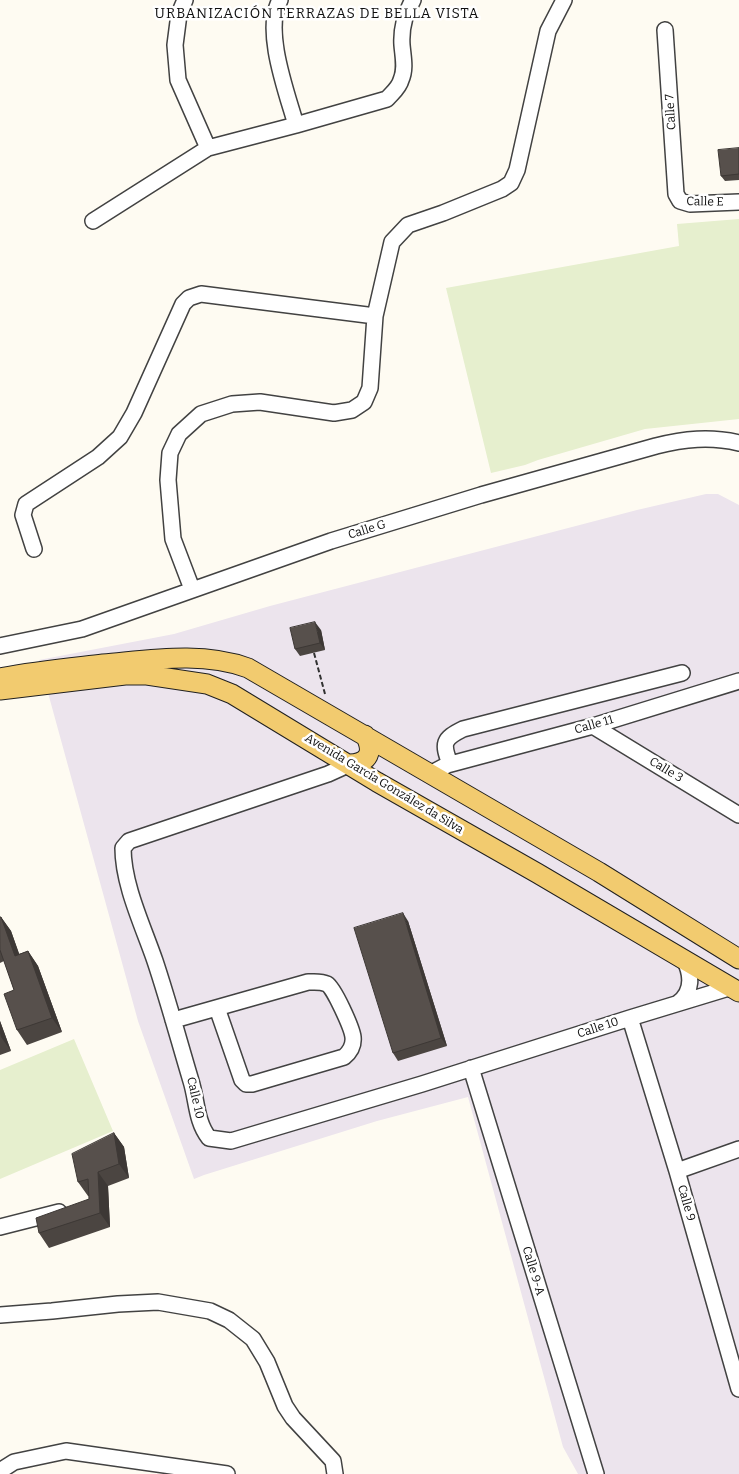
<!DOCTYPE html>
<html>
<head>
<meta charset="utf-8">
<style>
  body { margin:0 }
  canvas { display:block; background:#fefbf2 }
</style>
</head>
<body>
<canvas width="739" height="1474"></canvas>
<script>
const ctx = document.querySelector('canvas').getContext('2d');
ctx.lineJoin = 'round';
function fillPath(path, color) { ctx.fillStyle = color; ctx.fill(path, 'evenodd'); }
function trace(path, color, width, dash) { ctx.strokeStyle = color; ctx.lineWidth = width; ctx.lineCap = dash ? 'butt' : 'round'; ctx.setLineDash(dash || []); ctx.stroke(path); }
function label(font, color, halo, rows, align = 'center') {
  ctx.font = font + ' Bitter,serif'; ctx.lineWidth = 5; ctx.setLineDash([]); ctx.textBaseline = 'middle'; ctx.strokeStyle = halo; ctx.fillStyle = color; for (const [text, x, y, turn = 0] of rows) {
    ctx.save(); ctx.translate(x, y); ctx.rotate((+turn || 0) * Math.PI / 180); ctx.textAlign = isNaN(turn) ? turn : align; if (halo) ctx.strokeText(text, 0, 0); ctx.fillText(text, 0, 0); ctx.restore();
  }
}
fillPath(new Path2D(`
  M706,494H718L739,505V1474H578L563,1447L468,1097L377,1121L204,1175L194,1179L138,1021L39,660L174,634L270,606L637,510Z`), '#ece4ed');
fillPath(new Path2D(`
  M739,219V419L645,429L538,460L525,465L491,473L446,288L679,246L677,224Z
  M74,1039L113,1131L0,1179V1070Z`), '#e6efce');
const minor = new Path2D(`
  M185,0L179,14L175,45L178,80L208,148
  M280,0C263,30 287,93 296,125
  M665,30L676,194L680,201L690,204L739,202
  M93,221L208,148L296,125L387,99C392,93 399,88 401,80C406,69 403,57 402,45C401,30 405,13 413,0
  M34,549L23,515L26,504L98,457L120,437L134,413L183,304L189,298L201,294L375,316
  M192,589L173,539L168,480L170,453L179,434L201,414L232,404L260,402L334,413L352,410L364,402L370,388L375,316L392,242L408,225L443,213L502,189L511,183L517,170L548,31L564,0
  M0,646L82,629L331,541L481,495L656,446C684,439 710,436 739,443
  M593,726L739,815
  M350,764L328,774L129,841L123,848C123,885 143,926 155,961C168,1000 179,1041 191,1081C197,1100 196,1122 209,1138L231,1141L422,1084L630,1018L732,987
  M450,764C442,743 443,739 463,729L682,673
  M430,774L447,765L593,726L739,681
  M678,1003C693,992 692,975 684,959
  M630,1018L677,1171L739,1389
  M173,1020L181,1018L308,982C314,982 321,981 327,984C334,988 352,1028 353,1037C354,1046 350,1052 344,1057L252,1084H246L242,1080L217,1008
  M471,1068L596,1474
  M677,1171L739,1149
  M0,1227L59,1212
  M0,1315L52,1311L118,1304L158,1302L210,1311L229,1320L253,1339L267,1362L285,1406L293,1418L333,1461L335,1474
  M0,1471L14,1462L66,1451L227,1474`);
const major = new Path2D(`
  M0,678C34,671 68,668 103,664C150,660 202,651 248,668L599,872L739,959
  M0,690L125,675H147L207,684L232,694L377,782L537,873L739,992
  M350,764C369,763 374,752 365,735`);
trace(minor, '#424242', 18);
trace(major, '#202020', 21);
trace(new Path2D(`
  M314,653L325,694`), '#313131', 2, [5, 2.5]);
trace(minor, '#fff', 15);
trace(major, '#f2cb6f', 19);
fillPath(new Path2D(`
  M739,148V180L725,181L721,176Z
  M321,630L325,650L300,656L295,649Z
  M0,917H1L11,931L19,954L28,951L38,966L62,1032L27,1045L17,1030L14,990L4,961L0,963Z
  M408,921L447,1046L398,1061L393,1053Z
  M0,1021L11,1051L0,1055Z
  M114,1133L124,1147L129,1178L108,1186L110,1227L49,1248L39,1233L89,1199V1196H88L78,1182Z`), '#4b4541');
fillPath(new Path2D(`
  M315,622L321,630L325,650L320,643Z
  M403,913L408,921L447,1046L441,1038Z
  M1,917L11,931L25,970L15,956Z
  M28,951L38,966L62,1032L52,1018Z
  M0,1021L11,1051L1,1037L0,1033Z
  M114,1133L124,1147L129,1178L119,1164Z
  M98,1172L108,1186L110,1227L100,1213Z`), '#3d3835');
const building = new Path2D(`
  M739,148V174L721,176L718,150Z
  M315,622L320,643L295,649L290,628Z
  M403,913L441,1038L393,1053L354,928Z
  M0,917H1L15,956L28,951L52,1018L17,1030L4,994L14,990L0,950Z
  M114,1133L119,1164L98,1172L100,1213L39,1233L36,1218L89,1199L88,1179L78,1182L72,1154Z`);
fillPath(building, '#57504c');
trace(building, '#3d3835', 1);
label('12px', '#0f0f0f', '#fff', [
  ["Calle 7",671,112,-94],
  ["Calle E",705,202,1],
  ["Calle G",367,530,-17],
  ["Calle 11",594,725,-16],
  ["Calle 3",666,770,31],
  ["Avenida García González da Silva",384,784,31],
  ["Calle 10",598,1028,-18],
  ["Calle 10",195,1098,77],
  ["Calle 9",686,1203,74],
  ["Calle 9-A",533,1271,73]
]);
ctx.letterSpacing = '1px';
label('14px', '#0f0f0f', '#fff', [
  ["URBANIZACIÓN TERRAZAS DE BELLA VISTA",317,14]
]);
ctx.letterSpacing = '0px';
</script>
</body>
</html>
